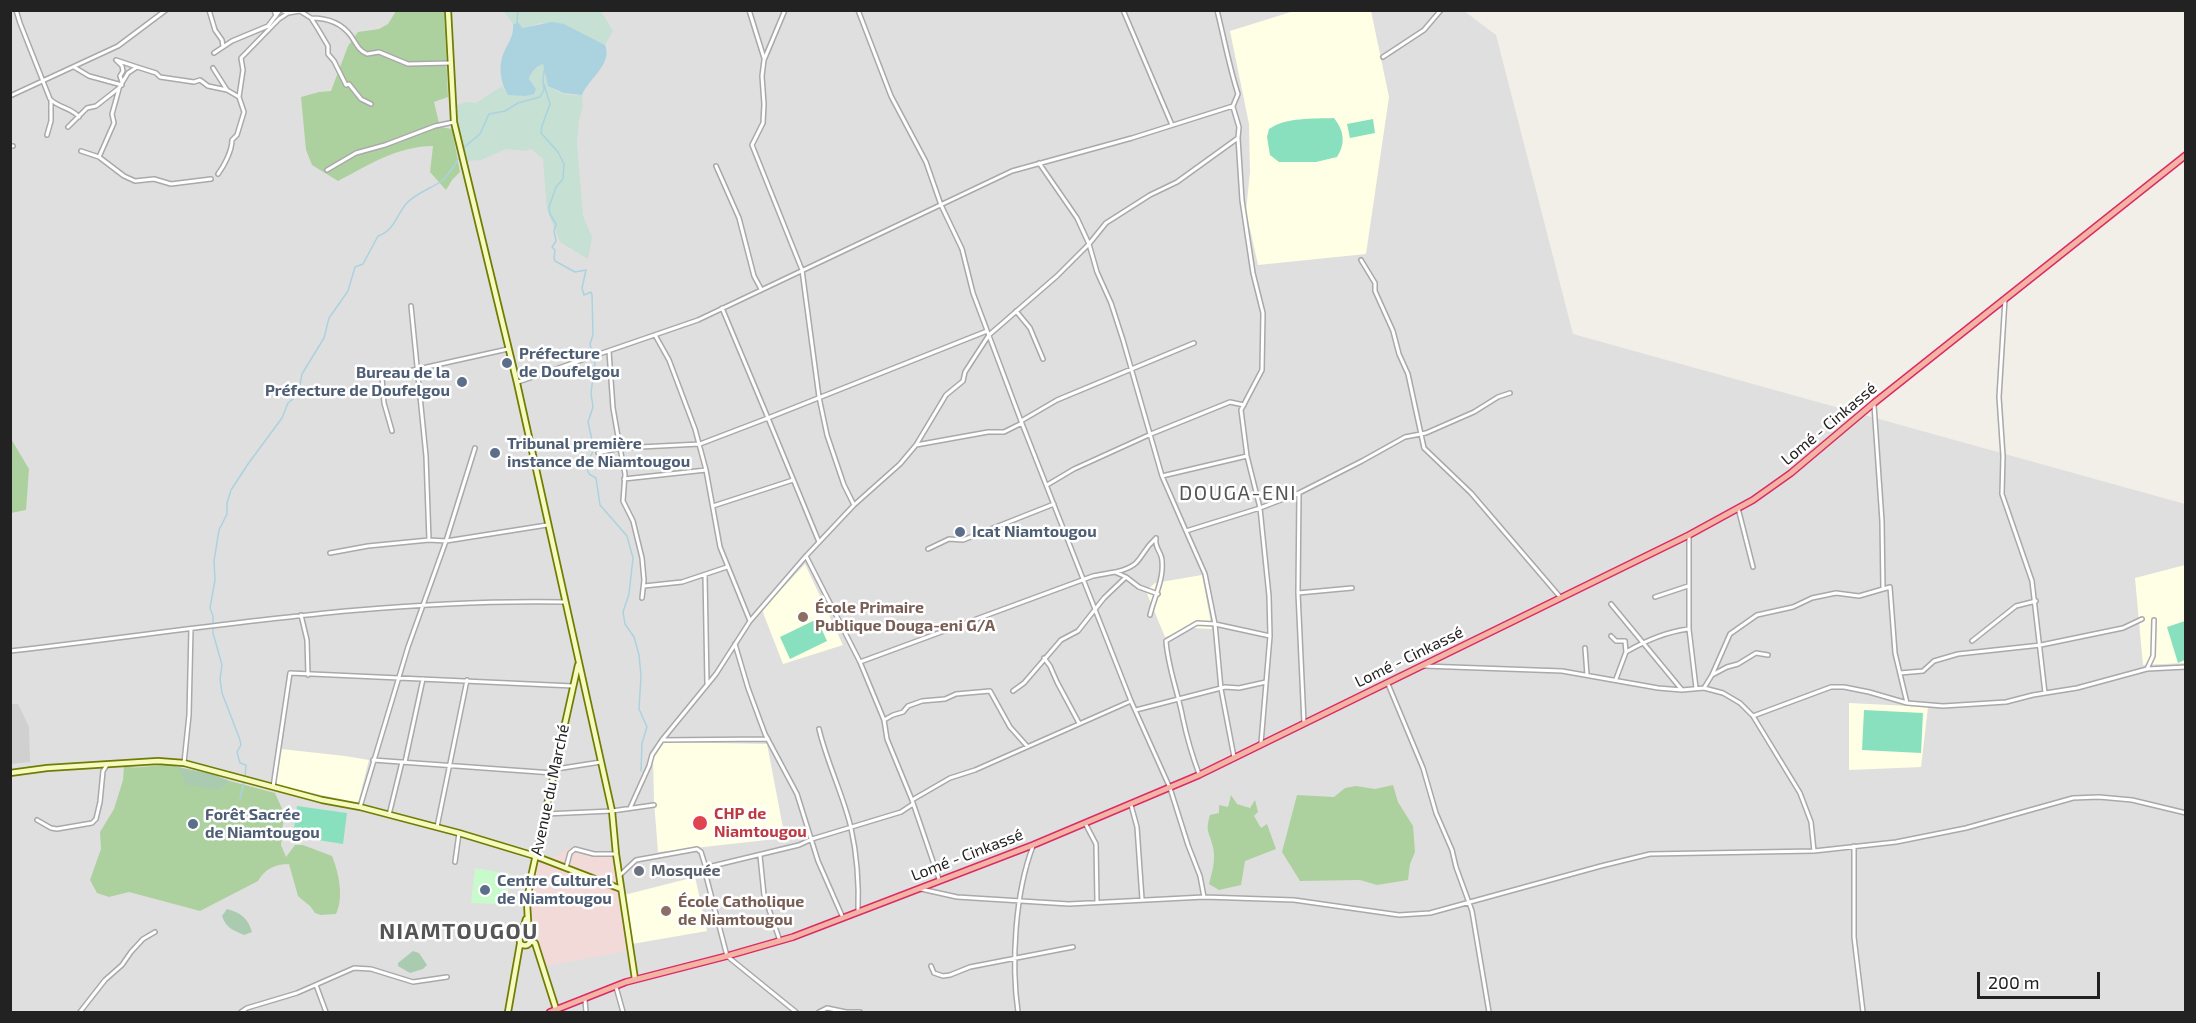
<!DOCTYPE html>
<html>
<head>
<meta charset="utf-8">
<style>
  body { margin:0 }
  #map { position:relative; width:2196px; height:1023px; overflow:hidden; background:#f2efe9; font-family:"Exo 2",sans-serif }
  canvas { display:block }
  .frame { position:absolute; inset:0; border:12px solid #222; pointer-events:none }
  .scale { position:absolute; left:1977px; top:972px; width:123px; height:27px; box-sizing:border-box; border:3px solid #222; border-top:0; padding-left:8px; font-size:18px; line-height:21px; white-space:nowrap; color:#222; -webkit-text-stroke:4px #fff; paint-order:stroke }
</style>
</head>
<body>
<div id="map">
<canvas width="2196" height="1023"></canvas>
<div class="frame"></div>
<div class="scale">200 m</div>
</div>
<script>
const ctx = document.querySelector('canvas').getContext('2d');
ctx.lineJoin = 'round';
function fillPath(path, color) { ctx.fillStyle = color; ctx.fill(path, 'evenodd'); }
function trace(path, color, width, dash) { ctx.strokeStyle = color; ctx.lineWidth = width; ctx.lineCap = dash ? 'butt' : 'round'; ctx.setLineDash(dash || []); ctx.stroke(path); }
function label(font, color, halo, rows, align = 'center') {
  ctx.font = font + ' "Exo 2",sans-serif'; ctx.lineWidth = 5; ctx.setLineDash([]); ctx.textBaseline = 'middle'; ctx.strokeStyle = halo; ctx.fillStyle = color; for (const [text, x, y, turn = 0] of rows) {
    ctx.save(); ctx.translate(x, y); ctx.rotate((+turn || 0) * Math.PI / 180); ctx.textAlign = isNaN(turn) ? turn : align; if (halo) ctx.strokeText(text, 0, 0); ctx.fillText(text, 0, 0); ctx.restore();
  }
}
fillPath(new Path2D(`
  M10,11H1464L1496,35L1573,334L2185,504V1012H11Z`), '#e0dfdf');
fillPath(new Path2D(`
  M569,848L611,852L628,951L544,966L534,943L531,898L535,862H546Z`), '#f2dad9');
fillPath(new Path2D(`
  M1294,11H1371L1389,97L1366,254L1258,265L1246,211L1250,172L1249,124L1230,31Z
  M805,564L843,645L783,664L762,610Z
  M2185,565V663L2143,665L2135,578Z
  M1202,575L1212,629L1194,628L1165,637L1146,591L1155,583Z
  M1849,703L1928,707L1921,767L1849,770Z
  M664,742L767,744L785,838L658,852L654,801L653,758Z
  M281,749L345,756L369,760L358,803L276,785Z
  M695,877L707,931L632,944L624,895Z`), '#ffffe5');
fillPath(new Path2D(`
  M11,704H18L29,727L30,762L11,764Z`), '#d0d0d0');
fillPath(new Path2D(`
  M396,11H444L448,97L434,102L440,127L452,129L460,172L452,180L446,190L430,172L433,146C395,147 371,164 338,181L312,165L306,150L301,97L319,92L331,91L348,46L358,32L379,29L388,24Z
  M10,437L29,469L26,510L11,513Z
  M124,766C141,771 161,761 178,767C192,772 207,783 220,790L230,781L275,793L284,813L281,845L286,857L295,845H303L332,856C339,873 344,898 336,914L321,915L315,913C310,904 305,903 298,896L289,864C275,864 265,869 258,881L200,911L129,892L109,897L97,893L90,880L101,849L100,832L114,809L123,780Z
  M1393,785L1398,802L1413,826L1415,852L1410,864L1408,880L1377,885L1360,880L1300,881L1282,852L1297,795L1334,797L1345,788L1356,786L1375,789Z
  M1231,795L1237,804L1250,808L1255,800L1258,812L1254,816L1261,828L1267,824L1276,849L1245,861L1241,885L1219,890L1209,884C1212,872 1216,860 1213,847C1209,831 1205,832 1210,815L1219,813V805L1228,807Z`), '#add19e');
fillPath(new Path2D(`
  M505,10L601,11L613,31L605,45L564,24L541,23L522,28L519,23L513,24L505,13Z
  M543,64C545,69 545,74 546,79C551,94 569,96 582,95L583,106L579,120L577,142L583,216L592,237L588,259L560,242L547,210L543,159L530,148L527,151L506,149L481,160L464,161L454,106L466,102L476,103L502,86L508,95L536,89L529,79C531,72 536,66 543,64Z`), '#c6e0d4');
fillPath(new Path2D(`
  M178,767L212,774L230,781L220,790L186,785Z
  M227,909C241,913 248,918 252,932L244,935C233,930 226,928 222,916Z
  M413,951L419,953L427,965L423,969L410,973L398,966V963Z`), '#aacbaf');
fillPath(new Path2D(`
  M475,868L510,874L509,889L498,904L471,903Z`), '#c8facc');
fillPath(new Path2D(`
  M1334,118C1344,131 1346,143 1337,157L1316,162H1279L1270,155L1267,137L1269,129C1287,117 1312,119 1334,118Z
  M1373,119L1375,133L1350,138L1347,124Z
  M817,619L827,641L790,659L780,637Z
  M2185,621V660L2178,663L2167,627Z
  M1864,710L1923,713L1921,753L1862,750Z
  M297,806L347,813L343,844L293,836Z`), '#88e0be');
fillPath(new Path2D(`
  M552,22L564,24L605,45C613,64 589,78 582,95L563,93L548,86L543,64C536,66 531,72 529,79L536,89L534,94L525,96L508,95C500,82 498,66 504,52C509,41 514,36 513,24L519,23L522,28Z`), '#aad3df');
trace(new Path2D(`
  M517,23L518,10
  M543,79L545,66
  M544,84L550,104L542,126L541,133L558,152L564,164L563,179L556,187L549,207L550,214L556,224L554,231L556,241L552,247L555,250L554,258L555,261L575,272L586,270L582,288L584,295L591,292L592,295L593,335L590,344L595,363L591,393L593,407L588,422L594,449L586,466L589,474L596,478L600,505L627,536L633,558L629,594L623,612L625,624L634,637L639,655L641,676L639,709L647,727L642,743L641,771
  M462,149L480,134L489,114L505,111L518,103L540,97L544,90L543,79
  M245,777L246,765L240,763L237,752L241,745L240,740L222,693L220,679L222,665L213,633V616L210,608L215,580L214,561L219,530L227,514V503L231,490L248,464L282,418L288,403L298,395L302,374L324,338L329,318L348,291L355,267L363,264L378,236C394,231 396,216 406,204C416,193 430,189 442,181C446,178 456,163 459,158L458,151
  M240,799L244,782`), '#aad3df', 1.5);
const minor = new Path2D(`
  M16,10L20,23L50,99C59,108 72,108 79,117
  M209,10L215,30L222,40L223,46
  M274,10L276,16
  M281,10L288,13L300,11L311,18L318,29L328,46V54L334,61L346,85L349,84L361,99L371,104
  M749,10L764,58
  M785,10L764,60L762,76L764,104L763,123L752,145L802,270L819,397L827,435L844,485L854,505
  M858,10L891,96L926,162L941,205L962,249L973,293L1021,421L1131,701L1170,788L1188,845L1200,876L1204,897
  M1123,10L1172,125
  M311,18C327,18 341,22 351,36C356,43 358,50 367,54L379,52L408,64L450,63
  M214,53L232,41L268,26L280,10
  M1383,57L1424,30L1441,10
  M74,67L89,76L122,85
  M213,68L227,90L239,97L244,112L237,135L232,140C232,151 224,166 218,174
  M122,82L120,76L123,71L122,66L116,60L137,67
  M10,96L118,46L166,10
  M239,97L243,70L241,58L279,19L288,13
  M1233,107L1239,127L1238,138L1242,200L1253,273L1263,313L1262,370L1241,410L1247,456L1260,508L1269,596L1270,636L1261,743
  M68,127L87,108L96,106L119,88L128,73L137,67L156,73L160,77L194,82L200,80L208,86L227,90
  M47,135L51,121V101
  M10,146H13
  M81,151L99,157L124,176L135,181L154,179L171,184L211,179
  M99,157L114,123L112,114L119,89
  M1039,163L1077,218L1089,244L1097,272L1111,303L1123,340L1162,476L1186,531
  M716,166L739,218L754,276L761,289
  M327,170L356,153L385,145L435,126L454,122
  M1361,260L1375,283V291L1393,331L1399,354L1408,374L1424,448L1471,493L1561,598
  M2005,299L1999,397L2003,456L2002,494L2032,581L2045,693
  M411,306L426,456L429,540
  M1016,311L1030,328L1043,359
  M655,335L669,360L695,429L706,470L720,547L750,621
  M609,351L613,408L620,448L700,444L768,418L722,308
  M518,382L698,320L1012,171L1132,138L1233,106L1238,94C1229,66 1224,38 1217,10
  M1874,405L1882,521L1883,589
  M1021,421L1057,400L1194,343
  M392,431L384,403L382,377L508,349
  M916,445L988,432H1004L1022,423
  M598,453L620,448L625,474L623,501L633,521L642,558L644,580L642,598
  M1162,476L1247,456
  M624,479L706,470
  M1047,485L1074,469L1151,434L1230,402L1244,405
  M1299,493L1298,593L1304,723
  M713,506L793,480
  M1738,508L1753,567
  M1689,535V629L1696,688
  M819,542L768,418L987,331
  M928,549L949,539L963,540L1054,504
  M330,553L368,546L429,540L446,541L547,525
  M806,556L860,662L884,720L887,739L912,800L939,879
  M1116,572C1144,565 1137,556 1155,539
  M705,575L707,683
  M644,586L682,582L727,567
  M1298,593L1352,588
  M1655,597L1688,586
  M1611,604L1682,690
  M301,615L307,640L308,675
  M1150,615C1154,598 1164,579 1162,561C1162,552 1154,548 1156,538
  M1611,636L1616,641H1625L1626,652L1616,679
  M1972,641L2016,606L2036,601
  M735,644L748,688L765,734L797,794L818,861L843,918
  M1585,648L1587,675
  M10,651C195,630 379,598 565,602
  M1626,652C1645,641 1666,632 1688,629
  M1044,658L1050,666L1057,682L1079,723
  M860,662L1093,576L1115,572L1126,577L1139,587L1158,594
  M1424,666L1562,671L1658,688L1682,690L1704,688L1723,693L1740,703L1753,716L1831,687H1844L1869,692L1907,703L1943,706L1975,704L2006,702L2033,695L2077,688L2147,669L2186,667
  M2147,669L2153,656L2154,620
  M1900,673L1923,671L1934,661L1958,654L2041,645L2123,628L2142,619
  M1712,675L1730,634L1757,615L1793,607L1812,598L1836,593L1859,596L1890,587L1895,653L1907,703
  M1388,684L1423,768L1436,813L1452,850L1456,867L1472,911L1489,1012
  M1704,688L1712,675L1727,667L1738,664L1756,653L1768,655
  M1013,691L1024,683L1061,640L1078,631L1104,598L1126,577
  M1136,710L1225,687L1239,688L1266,682
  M1753,716L1800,793L1811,822L1814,851
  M884,720L893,715L903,712L908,706L922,701L945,699L956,694L990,691L1010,727L1027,746
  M819,729C827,763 843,794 851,828C857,855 859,884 858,912
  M662,740L768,739
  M1234,757L1221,689L1215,624L1205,574L1186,531L1260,508L1299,493L1362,461L1405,437L1426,433L1474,412L1498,397L1510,393
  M373,760L553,773
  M405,762L423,679
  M184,763L189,715L191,629
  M556,769L601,762
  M1199,774C1192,755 1187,738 1183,719C1178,692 1168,668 1166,641L1197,623L1215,624L1270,636
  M273,787L290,673L573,686
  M912,800L950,778L975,770L1131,701
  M1131,805L1137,827L1142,899
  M360,807L408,647L446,541L475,448
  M630,808L649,766L652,755L662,740L716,674L750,621L806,556L854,505L900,464L916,445L946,395L963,381L965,372L989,335L1057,276L1089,244L1106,223L1150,195L1177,182L1238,138
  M545,814L612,811L654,805
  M389,815L402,762
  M37,820L51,828L57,829L92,823L96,819L100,802L103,771L107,765
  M1085,823L1096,844L1097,902
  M437,827L467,680
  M1854,846V937L1863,1012
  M760,856L764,895L780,941
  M455,862L459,833
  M566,868L570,853L575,849L594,854H616
  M619,876L636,860L697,849L701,852L706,868
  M921,889L957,897L1069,904L1204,897L1294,900L1399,915L1430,913L1601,866L1650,854L1814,851L1896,842L1966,828L2073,798L2099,797L2132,800L2186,813
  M931,966L934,973L943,976L950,975L970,967L1073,947
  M316,985L326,1012
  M616,987L623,1012
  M585,1000L586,1012
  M80,1012L105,980L122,965L131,952L143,939L155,932
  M241,1012L247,1008L297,993L354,968L371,969L413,982L447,977
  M796,1012L727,956L704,868L799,845L812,839L901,812L913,804
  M819,1012L827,1008L846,1012H860
  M1018,1012C1011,963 1015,893 1033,846`);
const secondary = new Path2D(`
  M448,10L454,122L517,383L612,811L616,854L635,979
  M10,773L47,768L158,761L184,763L322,800L360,807L459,833L535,856L621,889
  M519.5 940a5.5 5.5 0 1 1 11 0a5.5 5.5 0 1 1-11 0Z
  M521,936L526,919
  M529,937L527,903L531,877L578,665
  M531,941L535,943L556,1009
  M508,1012L520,944`);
const trunk = new Path2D(`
  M550,1012L626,982L727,956L793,937L1033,845L1199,775L1689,535L1753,500L1791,473L1874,403L2186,155`);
trace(minor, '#a9a9a9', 6);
trace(secondary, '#707d05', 8);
trace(trunk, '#dc2a67', 8);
trace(minor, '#fff', 3);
trace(secondary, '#f7fabf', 4.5);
trace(trunk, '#f2b4a3', 5);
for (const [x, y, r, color] of [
  [507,363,6,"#5c6f8a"],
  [462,382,6,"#5c6f8a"],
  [495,453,6,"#5c6f8a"],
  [960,532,6,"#5c6f8a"],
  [803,617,6,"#8d6e63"],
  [700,823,8,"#e0444e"],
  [193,824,6,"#5c6f8a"],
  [639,871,6,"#6b7280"],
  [485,890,6,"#5c6f8a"],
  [666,911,6,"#8d6e63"]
]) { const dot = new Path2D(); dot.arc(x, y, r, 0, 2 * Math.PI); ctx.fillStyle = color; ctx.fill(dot); trace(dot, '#fff', 2); }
label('bold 16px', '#4e5e75', '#fff', [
  ["Préfecture",519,354],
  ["de Doufelgou",519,372],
  ["Bureau de la",450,373,"right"],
  ["Préfecture de Doufelgou",450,391,"right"],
  ["Tribunal première",507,444],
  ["instance de Niamtougou",507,462],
  ["Icat Niamtougou",972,532],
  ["Forêt Sacrée",205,815],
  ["de Niamtougou",205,833],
  ["Centre Culturel",497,881],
  ["de Niamtougou",497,899]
], 'left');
label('16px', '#222', '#fff', [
  ["Lomé - Cinkassé",1829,424,-40],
  ["Lomé - Cinkassé",1409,657,-26],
  ["Avenue du Marché",550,790,-78],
  ["Lomé - Cinkassé",967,855,-21]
]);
label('bold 16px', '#785e54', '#fff', [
  ["École Primaire",815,608],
  ["Publique Douga-eni G/A",815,626],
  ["École Catholique",678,902],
  ["de Niamtougou",678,920]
], 'left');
label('bold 16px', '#be3a42', '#fff', [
  ["CHP de",714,814],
  ["Niamtougou",714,832]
], 'left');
label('bold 16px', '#5b616d', '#fff', [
  ["Mosquée",651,871]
], 'left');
ctx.letterSpacing = '1.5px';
label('20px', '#555', '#fff', [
  ["DOUGA-ENI",1238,493]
]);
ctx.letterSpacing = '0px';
ctx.letterSpacing = '1.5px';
label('bold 22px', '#555', '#fff', [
  ["NIAMTOUGOU",459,932]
]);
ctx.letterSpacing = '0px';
</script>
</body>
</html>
